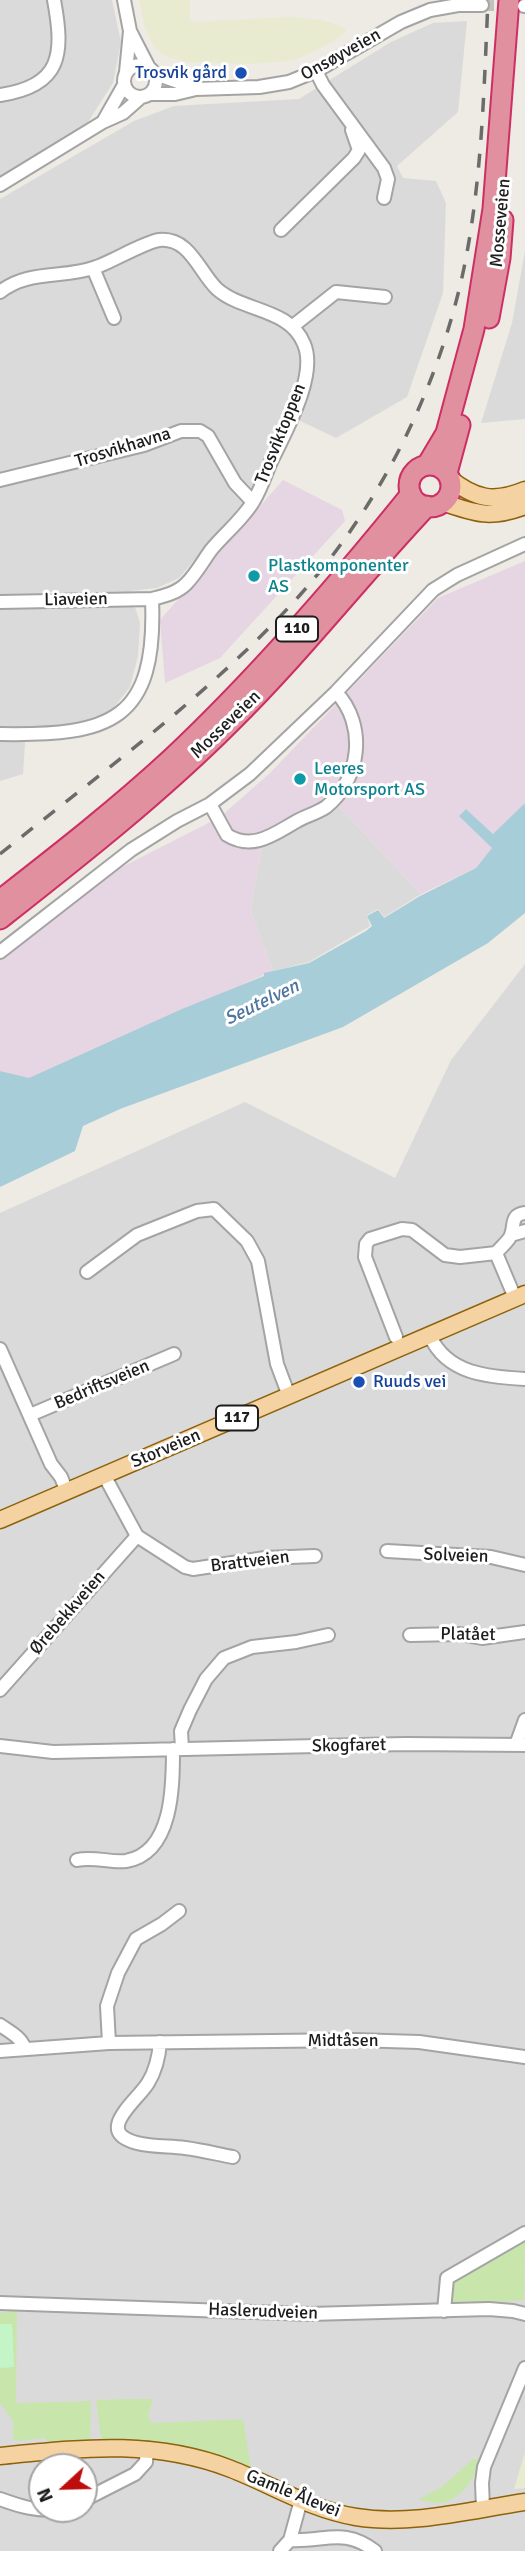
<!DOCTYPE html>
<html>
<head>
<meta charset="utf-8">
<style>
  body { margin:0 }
  #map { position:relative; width:525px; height:2551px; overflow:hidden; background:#eeeae4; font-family:Signika,sans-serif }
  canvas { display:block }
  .north { position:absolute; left:28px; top:2453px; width:70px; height:70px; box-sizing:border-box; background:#fff; border:2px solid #a5a5a5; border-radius:50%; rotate:248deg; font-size:19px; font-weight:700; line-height:28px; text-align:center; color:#1d1d1d }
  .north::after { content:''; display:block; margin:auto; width:24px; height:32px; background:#bd0e0d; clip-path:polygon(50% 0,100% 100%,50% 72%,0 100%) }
</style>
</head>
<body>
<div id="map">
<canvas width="525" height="2551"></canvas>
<div class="north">N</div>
</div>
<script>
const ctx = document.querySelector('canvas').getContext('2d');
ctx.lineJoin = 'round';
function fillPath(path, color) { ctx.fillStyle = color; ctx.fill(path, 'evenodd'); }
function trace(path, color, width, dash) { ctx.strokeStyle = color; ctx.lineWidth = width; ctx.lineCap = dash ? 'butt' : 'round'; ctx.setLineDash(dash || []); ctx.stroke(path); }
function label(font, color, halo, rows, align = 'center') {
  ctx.font = font + ' Signika,sans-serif'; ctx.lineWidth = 6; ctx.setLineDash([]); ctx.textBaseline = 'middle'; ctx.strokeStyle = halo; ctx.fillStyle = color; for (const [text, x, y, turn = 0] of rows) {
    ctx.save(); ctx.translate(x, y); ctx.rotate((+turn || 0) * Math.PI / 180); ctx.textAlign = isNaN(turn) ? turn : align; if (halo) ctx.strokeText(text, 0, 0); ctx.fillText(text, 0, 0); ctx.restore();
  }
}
fillPath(new Path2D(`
  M0,0H112L121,42L113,83L86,125L0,180Z
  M467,21L458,112L397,166L403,178L436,181L446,203L443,293L407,397L336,438L288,415L264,479L179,578L157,588L130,591L140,623L138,656L130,687L111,711L70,725L26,726L23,774L0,781V199L134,121L174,106L299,99L391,42L433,23Z
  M525,251V419L481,423L512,323Z
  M331,798L421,894L384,917L378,909L367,915L370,926L309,962L273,971L250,909L262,847Z
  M525,964V2551H0V1213L245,1102L395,1178L451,1060ZM42,2467H84V2509H42Z`), '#dbdada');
fillPath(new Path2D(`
  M283,480L342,510L345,521L220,658L165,683L160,620Z
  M525,561V803L493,835L466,809L460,815L493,848L476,868L421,894L331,798L262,847L250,909L273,971L29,1079L0,1071V953L85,886L220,817L270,773L438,598Z`), '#e6d6e3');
fillPath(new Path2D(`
  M139,0H190V22L293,17L322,20L343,27L346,32L331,43L297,59L286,61L250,64L189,62L166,57L153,46L145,27Z
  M525,2452V2488L514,2489Z`), '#e9ebd0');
fillPath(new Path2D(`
  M525,2237L524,2300L448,2306L451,2281Z
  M17,2310L16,2403L91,2401L90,2440L48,2442L45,2438L17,2441L13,2439V2421L0,2403V2368L14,2367L12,2324H0V2313Z
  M125,2399H153L148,2416L152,2423L243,2419L251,2468C200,2451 156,2439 101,2439L96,2400Z
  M473,2459H480C477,2478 456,2507 433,2503C430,2502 424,2501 418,2500L443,2486Z`), '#c8e5ac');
fillPath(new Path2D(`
  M0,2324H12L14,2367L0,2368Z`), '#c3f5c7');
fillPath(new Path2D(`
  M525,803V913L488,943L343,1027L120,1109L83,1126L75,1151L0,1187V1071L29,1078L182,1009L264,976V973L309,963L366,931L372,926L367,916L378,910L384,918L420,896L476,868L492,848L459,816L466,809L493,834Z`), '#a7cdd9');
trace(new Path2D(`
  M482,5H513`), '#c4c1bc', 12, [12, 6]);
const minor = new Path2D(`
  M124,0L130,31L126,72
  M524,6H525
  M130,31L148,66
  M124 81a16 16 0 1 1 32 0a16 16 0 1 1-32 0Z
  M316,71L323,85L384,168L388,179L384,198
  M155,74L196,88
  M151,94H175L196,89L259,87L289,82L316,71L401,22L430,10L458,5H482
  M0,95C62,86 64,54 54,0
  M103,122L124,85
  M0,185L103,122L123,113L140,98
  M281,230L354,158L359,150L352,130
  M93,268L114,318
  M0,292C29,269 64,279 96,267C111,262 145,242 159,240C190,237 199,272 217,289C243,312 290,308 304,344C318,376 284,434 270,464C265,476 260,491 253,502C242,520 224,534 211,550C203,561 196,574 186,584C177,593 164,596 152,599L0,602
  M293,326L336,292L385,297
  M0,480L144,445L181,431H200L208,436L235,483L253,502
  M0,734C111,736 157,721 152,599
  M210,804L227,835C253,851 274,834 297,821C306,816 317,813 326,807C361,779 367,725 336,692
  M0,952L131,850L177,821L210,804L250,774L336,692L433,590L457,575L525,544
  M511,1235L525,1231
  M87,1272L137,1235L197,1211L214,1209L247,1241L258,1261L277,1364L289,1396
  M515,1298L496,1253C500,1248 509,1241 511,1235C515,1225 510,1215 525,1213
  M430,1336C447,1374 488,1377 525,1379
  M396,1337L365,1257L366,1244L370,1239L402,1229L412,1230L445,1255L460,1257L496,1253
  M0,1349L51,1464L61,1477L67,1492
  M30,1415L174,1354
  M104,1475L137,1536L185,1567L193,1569L265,1558L315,1556
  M387,1551L491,1557L525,1565
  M410,1635L460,1634L482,1638L525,1632
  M0,1690L137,1536
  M516,1745L525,1720
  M0,1746L53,1752L405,1744L525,1745
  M182,1749L181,1731L190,1710L206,1679L224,1658L252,1647L296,1642L328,1635
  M77,1860C94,1856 110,1863 126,1861C173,1853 173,1786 173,1749
  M0,2025C10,2032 21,2037 25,2049
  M160,2042C159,2057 156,2070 148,2083C137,2101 93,2132 137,2143C152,2147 170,2146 185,2148C201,2150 217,2154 233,2157
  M109,2043L107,2006L118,1973L136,1939L162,1924L179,1911
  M0,2051L109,2043L355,2040L419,2042L525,2057
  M0,2303L310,2314L489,2309L513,2311L525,2314
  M444,2311L447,2278L525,2233
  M0,2499C19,2506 38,2512 58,2509
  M84,2500L135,2474L146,2462L147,2448
  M483,2508L482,2483L484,2467L525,2368
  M290,2540C325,2542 344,2527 375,2551
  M280,2551L290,2540L301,2500`);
const major = new Path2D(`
  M449,478C475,499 494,503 525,490
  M442,502C476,514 491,519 525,506
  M0,1520L525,1294
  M0,2456C82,2448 153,2439 231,2469C272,2485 312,2510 356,2517C411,2526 471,2510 525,2502`);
const highway = new Path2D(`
  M489,318L500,258L503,220
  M427,465L446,433L474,329L493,209L509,0
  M409 486a21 21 0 1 1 42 0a21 21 0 1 1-42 0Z
  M447,473L460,425
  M0,900C59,854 118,808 172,758C259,676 336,587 411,494
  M0,919C80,856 159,794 230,723C300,654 360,577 427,506`);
trace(minor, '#a4a4a4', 16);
trace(major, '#8d620a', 19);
trace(highway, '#cd2f64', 23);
trace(minor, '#fff', 12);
trace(major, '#f5d2a1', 16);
trace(highway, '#e0909e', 19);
trace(new Path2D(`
  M0,854C102,772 212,693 300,595C381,504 439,387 464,268C482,180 484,89 488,0`), '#6b6b6b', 3.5, [14, 14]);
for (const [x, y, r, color] of [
  [241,73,7,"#1a4fb4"],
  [254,576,7,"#0f9aa8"],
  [300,779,7,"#0f9aa8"],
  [359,1382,7,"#1a4fb4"]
]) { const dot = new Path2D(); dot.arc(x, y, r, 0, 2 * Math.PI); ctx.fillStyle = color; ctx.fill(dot); trace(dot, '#fff', 2.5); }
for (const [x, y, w] of [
  [297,629,42],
  [237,1418,42]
]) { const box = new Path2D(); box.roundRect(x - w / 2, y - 12.5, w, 25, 5); ctx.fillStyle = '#fff'; ctx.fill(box); trace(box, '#1d1d1d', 2); }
label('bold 16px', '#1d1d1d', null, [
  ["110",297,629],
  ["117",237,1418]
]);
label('18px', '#1d1d1d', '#fff', [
  ["Onsøyveien",341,55,-29],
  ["Mosseveien",501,223,-85],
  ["Trosviktoppen",281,434,-68],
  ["Trosvikhavna",123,448,-17],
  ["Liaveien",76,600,-1],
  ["Mosseveien",226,725,-44],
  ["Bedriftsveien",102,1385,-23],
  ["Storveien",166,1449,-23],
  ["Solveien",456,1556,2],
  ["Brattveien",250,1562,-7],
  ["Ørebekkveien",68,1613,-49],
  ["Platået",468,1635,1],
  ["Skogfaret",349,1746,-1],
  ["Midtåsen",343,2041],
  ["Haslerudveien",263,2312,2],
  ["Gamle Ålevei",293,2494,22]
]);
label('18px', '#164399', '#fff', [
  ["Trosvik gård",227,73],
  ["Ruuds vei",373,1382,"left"]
], 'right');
label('18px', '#0d838f', '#fff', [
  ["Plastkomponenter",268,566],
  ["AS",268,587],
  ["Leeres",314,769],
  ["Motorsport AS",314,790]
], 'left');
label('italic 19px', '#4d759f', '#fff', [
  ["Seutelven",262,1003,-26]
]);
</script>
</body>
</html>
